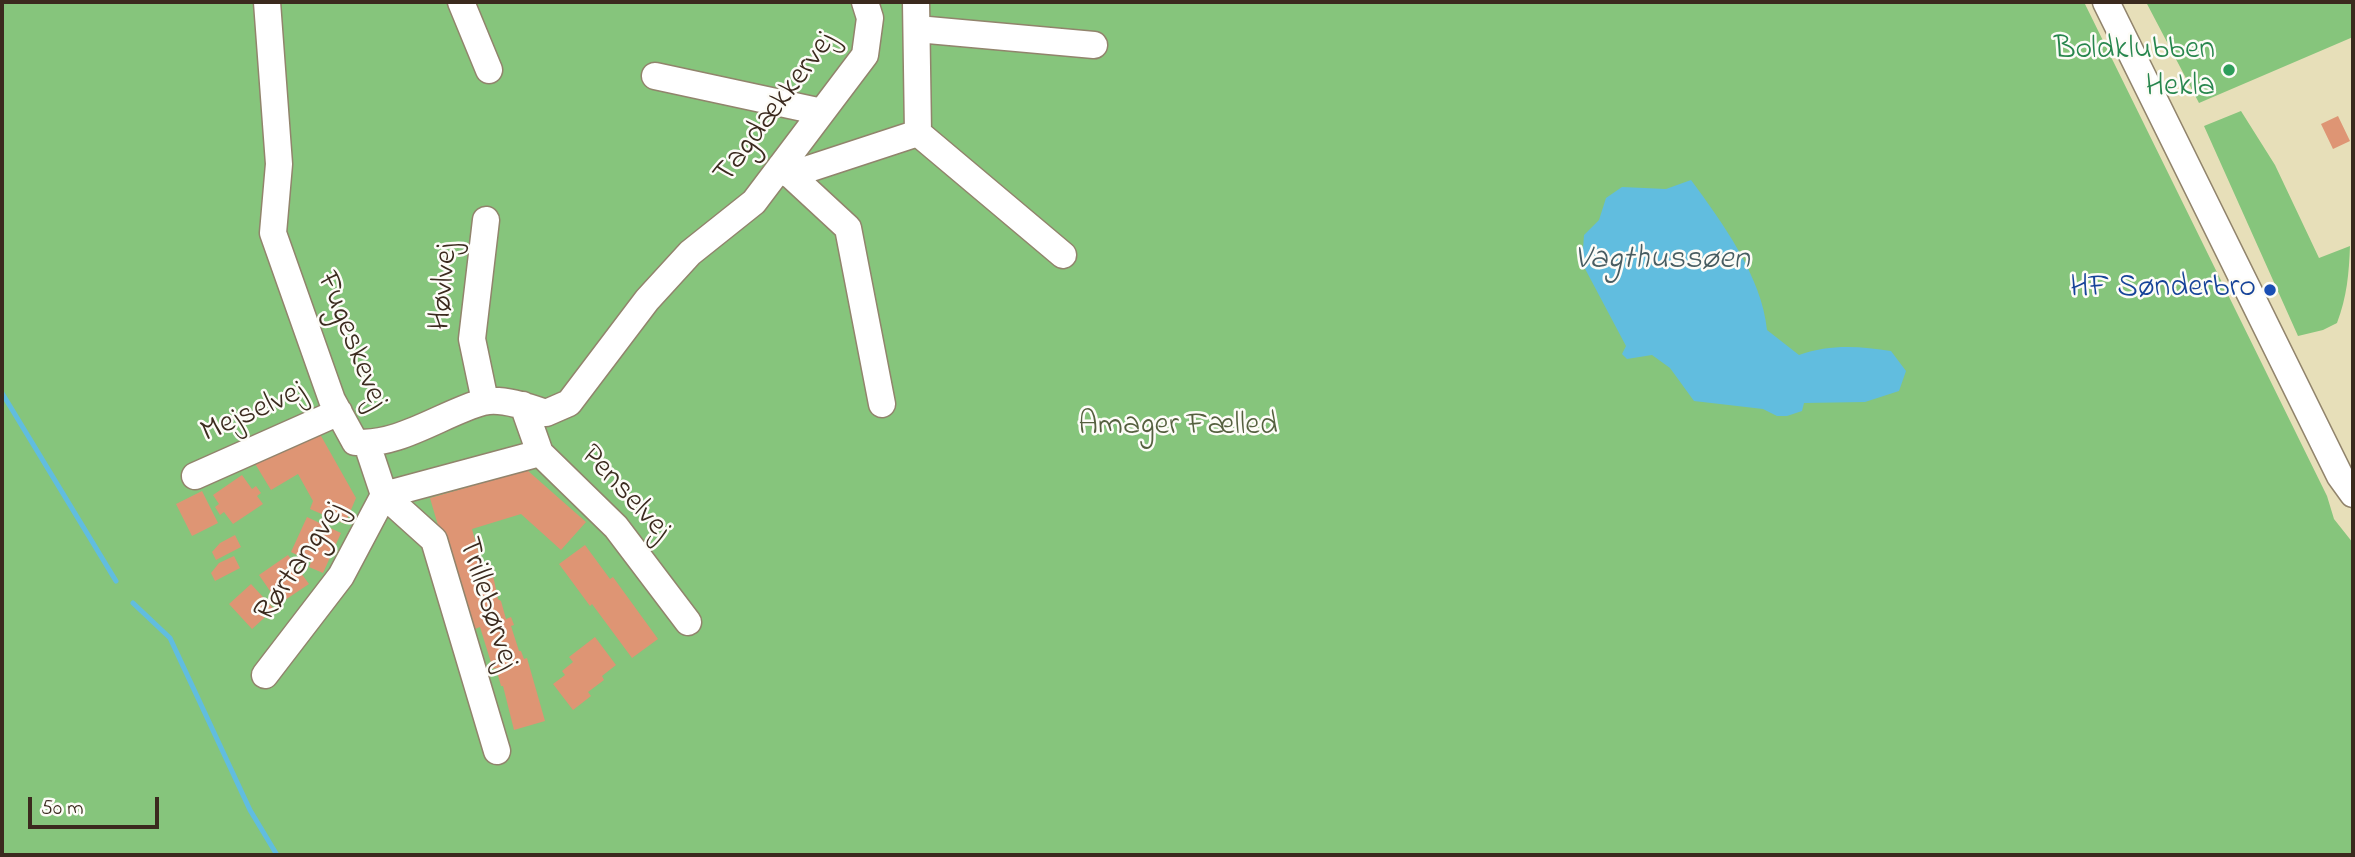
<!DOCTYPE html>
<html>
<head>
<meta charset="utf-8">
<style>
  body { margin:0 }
  #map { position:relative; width:2355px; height:857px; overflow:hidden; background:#e7dfb9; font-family:"Indie Flower",sans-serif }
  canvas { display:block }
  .frame { position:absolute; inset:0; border:4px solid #3b2a1e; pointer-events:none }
  .scale { position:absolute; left:28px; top:797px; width:131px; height:32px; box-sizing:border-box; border:4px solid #3b2a1e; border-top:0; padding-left:9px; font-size:21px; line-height:24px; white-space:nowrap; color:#3b2a1e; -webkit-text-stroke:5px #fdfcf7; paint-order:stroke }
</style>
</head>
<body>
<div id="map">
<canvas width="2355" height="857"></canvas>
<div class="frame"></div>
<div class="scale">50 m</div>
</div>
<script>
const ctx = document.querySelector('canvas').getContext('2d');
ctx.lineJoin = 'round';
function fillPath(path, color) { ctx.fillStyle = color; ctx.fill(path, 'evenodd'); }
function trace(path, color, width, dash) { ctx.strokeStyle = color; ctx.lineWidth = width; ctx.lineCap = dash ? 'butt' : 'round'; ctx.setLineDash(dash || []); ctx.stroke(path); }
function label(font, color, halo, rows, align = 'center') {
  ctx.font = font + ' "Indie Flower",sans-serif'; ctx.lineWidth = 5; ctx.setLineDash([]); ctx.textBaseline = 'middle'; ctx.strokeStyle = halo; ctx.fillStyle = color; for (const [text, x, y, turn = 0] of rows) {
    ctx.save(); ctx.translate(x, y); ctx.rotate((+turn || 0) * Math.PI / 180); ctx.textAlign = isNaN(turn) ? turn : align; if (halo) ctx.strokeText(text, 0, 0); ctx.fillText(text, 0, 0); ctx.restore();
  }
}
fillPath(new Path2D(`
  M2,2H2084L2327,496L2334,519L2353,543V855H2Z
  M2146,2H2353V37L2199,103Z
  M2241,111L2275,165L2319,258L2350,246C2349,273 2347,297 2337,323L2323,330L2298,336L2204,126Z`), '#86c57c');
fillPath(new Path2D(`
  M1691,180C1722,222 1762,277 1767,330L1799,355C1829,344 1860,346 1891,351L1906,371L1899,391L1865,402L1804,403L1802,411L1787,416H1777L1763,409L1694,401L1670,368L1652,355L1627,359L1622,354L1626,346L1582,263L1584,235L1599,220L1606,198L1622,187L1666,189Z`), '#61bddf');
trace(new Path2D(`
  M2,393L116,581
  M133,603L170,638L250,810L277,855`), '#61bddf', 5);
fillPath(new Path2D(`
  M2338,116L2350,141L2333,149L2321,124Z
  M316,427L356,498L345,524L310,509L313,501L298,474L271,490L254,462Z
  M527,470L586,522L561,550L521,514L472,529L483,568L491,566L498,599L501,601L506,619L511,617L514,625L511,626L519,651H521L524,659L527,658L545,721L514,730L503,686H501L496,668L493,669L480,627L475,629L459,575L453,577L430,498Z
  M242,475L252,489L256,486L261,493L257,496L263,504L233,524L224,512L220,515L215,507L219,504L213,495Z
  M202,491L218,523L192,536L176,504Z
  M307,517L341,533L323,573L309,567L311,562L291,552Z
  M235,535L241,547L216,560L212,552L220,543Z
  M585,545L610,579L613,577L658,639L632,658L592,604L590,606L559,564Z
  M288,555L309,584L279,604L259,575Z
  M234,556L240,568L215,581L211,573L219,563Z
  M251,584L274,609L252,629L229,604Z
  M595,637L616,665L602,676L604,680L588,692L591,696L573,710L553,684L565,675L562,671L573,662L569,657Z`), '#de9574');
const minor = new Path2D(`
  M267,2L279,164L273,233L332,400L355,442C396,448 445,412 483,402C500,397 529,407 546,413L569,403L647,300L690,253L754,202L865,55L870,18L865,2
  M461,2L489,70
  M916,2L918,133
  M2106,2L2340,476L2353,494
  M917,29L1094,45
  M655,76L822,112
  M781,166L848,228L882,404
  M790,175L918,133L1063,255
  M485,401L472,339L486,220
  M523,405L540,453L616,527L688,622
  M195,476L339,412
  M384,495L434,540L497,751
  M384,495L540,453
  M265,675L341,576L384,495L367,444`);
trace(minor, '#91846c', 29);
trace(minor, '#fff', 26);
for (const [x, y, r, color] of [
  [2229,70,7,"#2e9e5b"],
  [2270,290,7,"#1a4fb4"]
]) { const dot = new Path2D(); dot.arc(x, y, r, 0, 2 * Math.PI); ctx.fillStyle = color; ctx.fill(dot); trace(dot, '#fdfcf7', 2.5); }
label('32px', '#27864d', '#fdfcf7', [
  ["Boldklubben",2215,52],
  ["Hekla",2215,89]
], 'right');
label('32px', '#3b2a1e', '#fdfcf7', [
  ["Tagdækkervej",777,109,-53],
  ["Høvlvej",446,287,-85],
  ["Fugeskevej",350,341,68],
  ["Mejselvej",254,414,-24],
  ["Penselvej",624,494,47],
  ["Rørtangvej",302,563,-56],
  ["Trillebørvej",486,604,72]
]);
label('32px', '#164399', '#fdfcf7', [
  ["HF Sønderbro",2256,290]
], 'right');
label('32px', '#55603f', '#fdfcf7', [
  ["Amager Fælled",1178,428]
]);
label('italic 33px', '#485d62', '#fdfcf7', [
  ["Vagthussøen",1662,262]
]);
</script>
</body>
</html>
